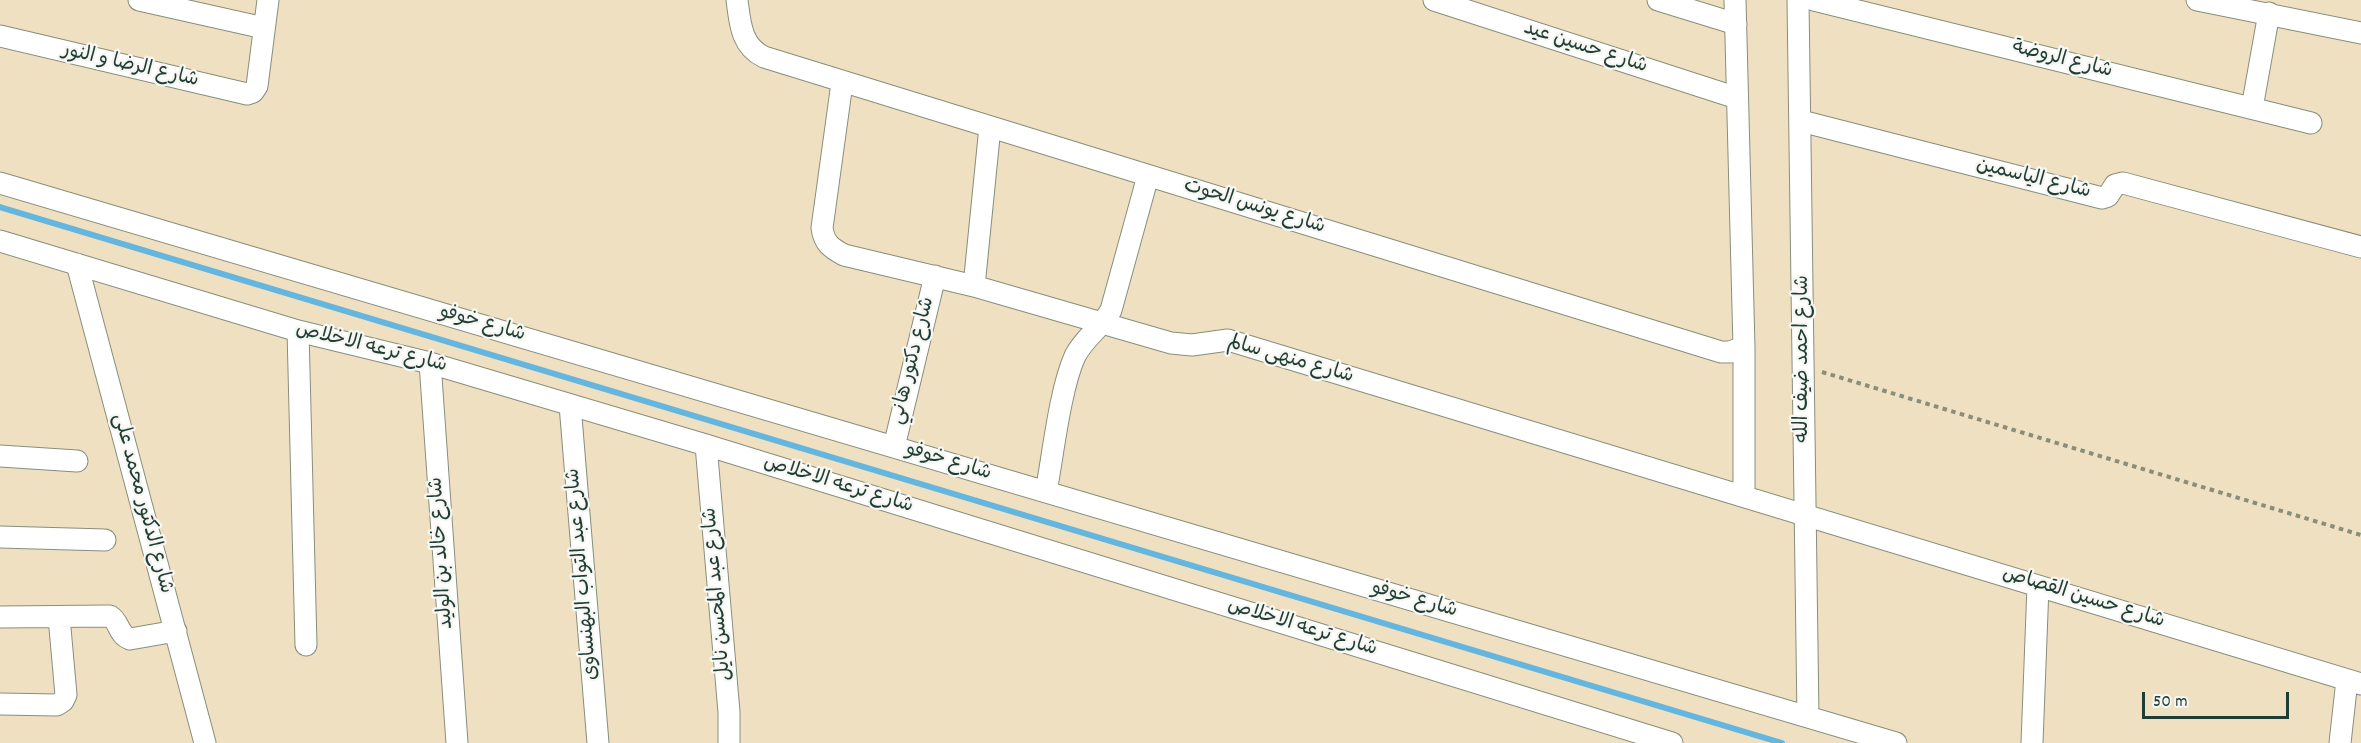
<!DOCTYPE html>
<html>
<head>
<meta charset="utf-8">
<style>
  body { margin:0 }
  #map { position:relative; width:2361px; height:743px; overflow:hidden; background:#f0e0c2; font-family:Dekko,sans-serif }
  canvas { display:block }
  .scale { position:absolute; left:2142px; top:692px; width:147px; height:27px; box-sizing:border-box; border:3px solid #1f3d34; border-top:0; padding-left:8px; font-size:18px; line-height:21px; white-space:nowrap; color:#1f3d34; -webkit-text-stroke:4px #f6f6f2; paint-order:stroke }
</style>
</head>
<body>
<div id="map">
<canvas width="2361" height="743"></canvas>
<div class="scale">50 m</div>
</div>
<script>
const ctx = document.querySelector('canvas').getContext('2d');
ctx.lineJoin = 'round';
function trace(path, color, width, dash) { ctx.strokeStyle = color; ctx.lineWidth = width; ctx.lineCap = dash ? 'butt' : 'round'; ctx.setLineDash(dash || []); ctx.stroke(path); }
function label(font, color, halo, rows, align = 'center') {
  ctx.font = font + ' Dekko,"Playpen Sans Arabic",sans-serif'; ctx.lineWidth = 4.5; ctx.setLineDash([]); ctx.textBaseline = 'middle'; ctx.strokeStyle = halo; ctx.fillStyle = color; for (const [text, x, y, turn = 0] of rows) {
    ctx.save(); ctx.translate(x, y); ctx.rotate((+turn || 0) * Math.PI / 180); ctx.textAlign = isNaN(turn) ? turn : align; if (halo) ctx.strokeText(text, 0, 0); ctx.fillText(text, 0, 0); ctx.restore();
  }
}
trace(new Path2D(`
  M0,207L1782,743`), '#64b6df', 6);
const minor = new Path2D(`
  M139,0L264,28
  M737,0C740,23 741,46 764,57L1721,352H1730L1744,347
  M1434,0L1737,98
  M1658,0L1736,24
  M1735,0L1744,347V496
  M1798,0L1808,717
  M1814,0L2311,123
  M2197,0L2361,33
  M0,36L247,94L253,92L257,86L268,0
  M842,83L822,228C824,243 831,248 844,255L974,286L1171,343L1192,345L1228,340L2361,684
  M2252,108L2269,13
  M1801,121L2102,198L2108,196L2115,185L2123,183L2361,247
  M0,183L1896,743
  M0,241L298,331L430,363L706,445L1672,743
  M77,264L205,743
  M974,286L990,127
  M298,331L306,645
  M430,363L457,743
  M570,405L598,743
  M706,445L729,712V743
  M894,447L935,276
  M0,456L77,461
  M1046,492C1053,455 1060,389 1075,356C1084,338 1102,327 1111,310L1148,176
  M0,537L105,540
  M0,617L110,616C120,622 118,635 130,639L176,631
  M0,704L57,705L63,701L66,695L59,617
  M2032,743L2038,586
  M2340,743L2347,680`);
trace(minor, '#888e7b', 23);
trace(new Path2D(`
  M1822,372L2361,535`), '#888e7b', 4, [4.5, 4.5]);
trace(minor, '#fff', 21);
label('20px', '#1f3d34', '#f6f6f2', [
  ["شارع حسين عيد",1585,49,18],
  ["شارع الروضة",2062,61,14],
  ["شارع الرضا و النور",130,67,13],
  ["شارع الياسمين",2033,180,14],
  ["شارع يونس الحوت",1254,208,17],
  ["شارع خوفو",482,325,16],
  ["شارع ترعه الاخلاص",371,349,14],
  ["شارع احمد ضيف الله",1804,359,-90],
  ["شارع دكتور هاني",914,361,-76],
  ["شارع منهى سالم",1290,361,16],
  ["شارع خوفو",948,463,17],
  ["شارع ترعه الاخلاص",838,486,17],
  ["شارع الدكتور محمد على",141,504,75],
  ["شارع خالد بن الوليد",443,553,-94],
  ["شارع عبد التواب البهنساوى",584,574,-95],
  ["شارع عبد المحسن نايل",719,594,-95],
  ["شارع حسين القصاص",2083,599,17],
  ["شارع خوفو",1414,601,16],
  ["شارع ترعه الاخلاص",1302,629,17]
]);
</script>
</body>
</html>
